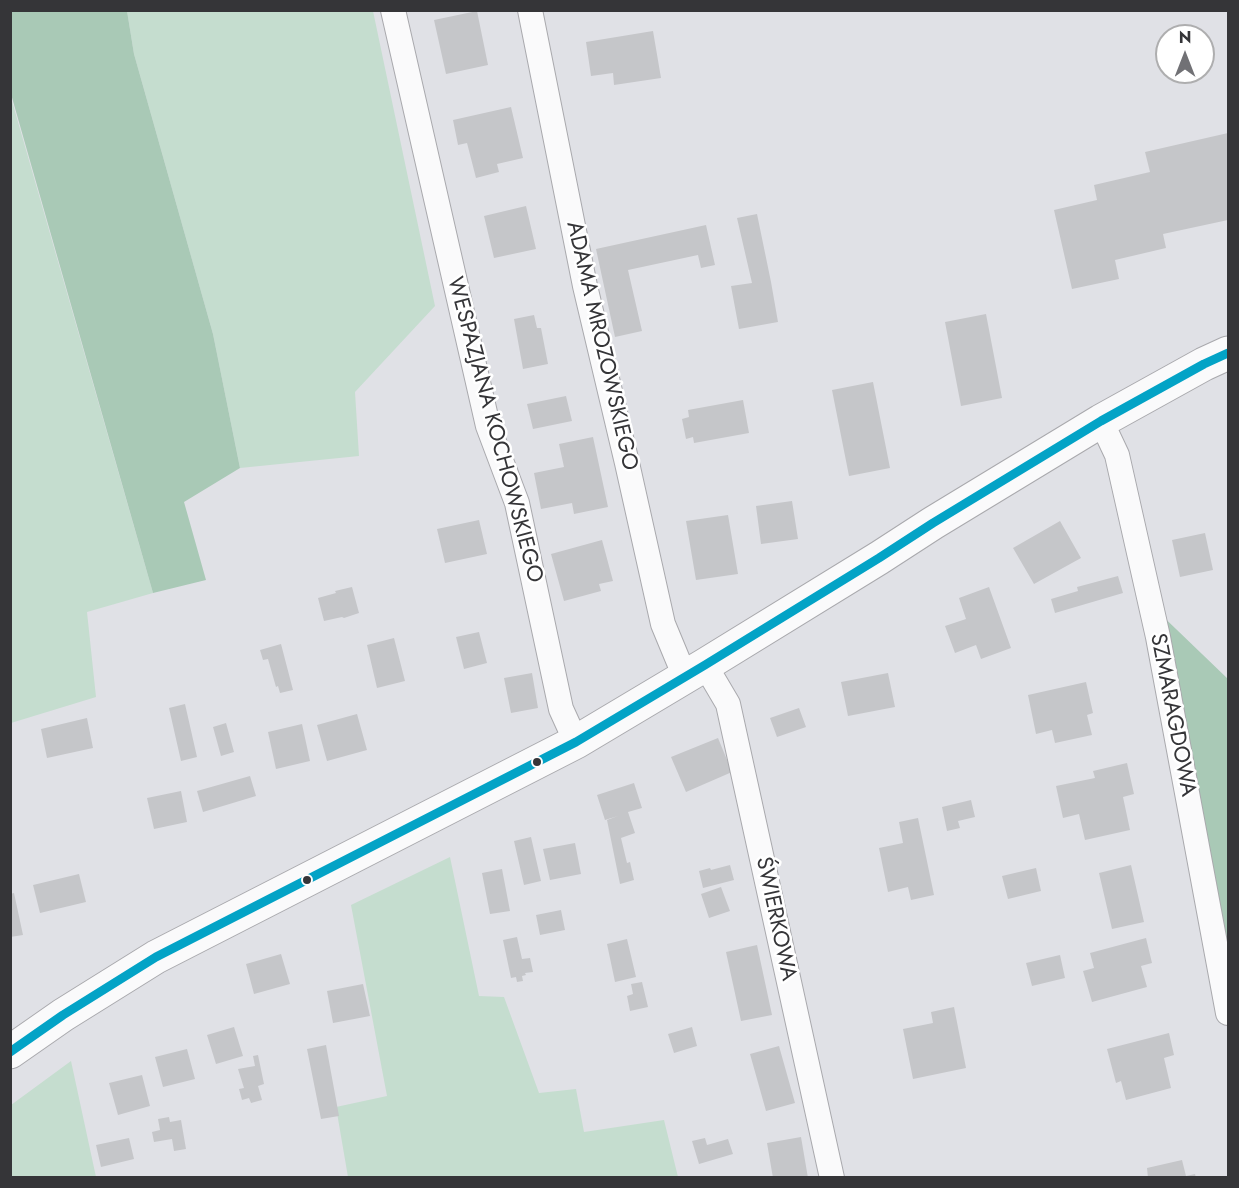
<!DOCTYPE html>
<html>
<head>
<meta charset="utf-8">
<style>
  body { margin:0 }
  #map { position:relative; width:1239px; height:1188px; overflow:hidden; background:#e0e1e6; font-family:Jost,sans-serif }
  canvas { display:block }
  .frame { position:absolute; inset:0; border:12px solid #353538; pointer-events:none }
  .north { position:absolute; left:1155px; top:24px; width:60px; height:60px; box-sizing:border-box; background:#fff; border:2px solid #aeaeaf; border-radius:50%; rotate:0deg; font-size:16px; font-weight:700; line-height:24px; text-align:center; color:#353538 }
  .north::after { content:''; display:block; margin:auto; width:21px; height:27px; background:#717175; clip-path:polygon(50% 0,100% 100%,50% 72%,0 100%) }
</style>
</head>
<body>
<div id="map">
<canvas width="1239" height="1188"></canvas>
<div class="frame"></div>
<div class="north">N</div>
</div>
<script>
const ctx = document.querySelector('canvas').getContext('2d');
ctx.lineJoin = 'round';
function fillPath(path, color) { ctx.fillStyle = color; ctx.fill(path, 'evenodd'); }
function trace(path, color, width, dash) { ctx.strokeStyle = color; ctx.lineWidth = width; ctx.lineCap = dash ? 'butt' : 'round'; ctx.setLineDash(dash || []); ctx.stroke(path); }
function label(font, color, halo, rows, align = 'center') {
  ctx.font = font + ' Jost,sans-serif'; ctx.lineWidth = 5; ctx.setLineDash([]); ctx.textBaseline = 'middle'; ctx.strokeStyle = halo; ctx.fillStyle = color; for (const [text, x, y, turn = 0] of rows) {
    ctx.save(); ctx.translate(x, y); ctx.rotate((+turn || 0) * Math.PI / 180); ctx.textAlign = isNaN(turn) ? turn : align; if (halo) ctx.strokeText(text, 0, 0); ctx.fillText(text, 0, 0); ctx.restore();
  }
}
fillPath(new Path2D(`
  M127,11H373L435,306L355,392L359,456L240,468L213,334L134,54Z
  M10,94L153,593L87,612L96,697L11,723Z
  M450,857L479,996L504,997L539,1093L576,1089L584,1132L664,1120L678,1177H348L336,1107L387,1096L351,905Z
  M71,1061L96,1177H11V1105Z`), '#c5ddcf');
fillPath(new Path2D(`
  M10,11H127L134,54L213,334L240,468L184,502L206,580L153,593L11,94Z
  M1150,604L1228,679V1013Z`), '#a9c9b6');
fillPath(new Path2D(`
  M477,11L488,65L446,74L434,20Z
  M653,31L661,78L614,85L613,73L591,76L586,42Z
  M511,107L523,158L497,164L499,172L476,178L467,143L458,145L453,120Z
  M1228,133V220L1163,234L1166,248L1115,260L1119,279L1072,289L1054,210L1097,200L1094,185L1150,172L1145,152Z
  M526,206L536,249L494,258L484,216Z
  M757,214L771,282L778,322L739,329L731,286L752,283L737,218Z
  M706,225L715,265L701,268L698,255L628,270L642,331L615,337L596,249Z
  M986,314L1002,398L961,406L945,322Z
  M534,315L537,328H541L548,364L523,369L514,319Z
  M873,382L890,468L849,476L832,390Z
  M566,396L572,421L533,429L527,404Z
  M743,400L749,433L694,443L693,437L686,439L682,419L689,417L688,410Z
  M593,437L608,507L574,514L572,503L541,509L534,473L564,467L559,444Z
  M792,501L798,539L761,544L756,506Z
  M728,515L738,574L696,580L686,521Z
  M479,520L487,554L445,563L437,529Z
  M1060,521L1081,558L1034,584L1013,548Z
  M1205,533L1213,570L1180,577L1172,540Z
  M602,540L613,581L599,584L601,591L564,601L551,554Z
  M1118,576L1123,593L1055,613L1051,599L1078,591L1077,587Z
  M352,587L359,613L344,618L342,617L324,621L318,598L336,593L335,591Z
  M989,587L1011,648L981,659L976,645L955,653L945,626L966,619L959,598Z
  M479,632L487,663L464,669L456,637Z
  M394,638L405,681L377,688L367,645Z
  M281,644L293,690L280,693L278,686L276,687L268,659L263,660L260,650Z
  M532,673L538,708L511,713L504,678Z
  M888,673L895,707L848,716L841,682Z
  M1086,682L1093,713L1087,715L1092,735L1055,743L1052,730L1036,734L1028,695Z
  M185,704L197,757L181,761L169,708Z
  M799,708L806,727L777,737L770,718Z
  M357,714L367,750L327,761L317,725Z
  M87,718L93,748L47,758L41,729Z
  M226,723L234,752L221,756L213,727Z
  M302,724L310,761L276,769L268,732Z
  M718,738L732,772L686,792L671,757Z
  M1127,763L1134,794L1123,797L1130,830L1085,840L1079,814L1063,818L1056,786L1095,778L1093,771Z
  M250,776L256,796L203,812L197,791Z
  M634,783L642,808L628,812L635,833L621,838L627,863L630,862L634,880L620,884L607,820L618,816L605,820L597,795Z
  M181,791L187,822L154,829L147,798Z
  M971,800L975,817L958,821L960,828L947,831L942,807Z
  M918,818L934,895L911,900L908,887L888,892L879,848L903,843L899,822Z
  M531,837L541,881L524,885L514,841Z
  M575,843L581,874L550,880L543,849Z
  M730,865L734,880L703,888L699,871L710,868L711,870Z
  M1131,865L1144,922L1112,929L1099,873Z
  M1036,868L1041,891L1008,899L1002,876Z
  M502,869L510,911L490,914L482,873Z
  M79,874L86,902L40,913L33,885Z
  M721,887L730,911L709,918L701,894Z
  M14,893L23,935L10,937V894Z
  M561,910L565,930L540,935L536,915Z
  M517,937L522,959L530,958L533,972L525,973L526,975L522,976L523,981L517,982L516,977L511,978L503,940Z
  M1146,938L1152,963L1141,966L1147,987L1092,1002L1083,971L1094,968L1090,953Z
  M627,939L636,977L615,982L607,944Z
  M757,945L772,1015L741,1021L726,952Z
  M281,954L290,984L254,994L246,964Z
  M1060,955L1065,978L1032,986L1026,963Z
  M642,982L648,1007L630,1011L627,996L633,994L631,984Z
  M363,984L370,1016L333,1023L327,991Z
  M954,1007L966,1068L913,1079L903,1029L933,1023L931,1012Z
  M234,1027L243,1056L216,1064L207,1035Z
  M692,1027L697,1046L674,1053L668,1034Z
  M1169,1033L1174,1055L1164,1058L1171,1088L1126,1100L1121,1081L1116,1083L1107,1049Z
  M326,1045L339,1116L321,1119L307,1049Z
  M779,1046L795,1103L766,1111L750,1054Z
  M187,1049L195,1079L163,1087L155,1057Z
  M258,1055L264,1084L258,1086L262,1100L251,1103L249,1098L242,1100L239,1089L244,1088L238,1069L255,1066L253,1056Z
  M142,1075L150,1106L118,1115L109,1083Z
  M169,1117L170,1122L181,1120L186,1149L174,1151L172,1139L154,1142L152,1132L160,1130L158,1119Z
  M801,1137L808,1178H773L767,1143Z
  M129,1138L134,1159L101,1167L96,1145Z
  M705,1138L707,1145L728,1139L733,1154L699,1164L692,1141Z
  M1182,1160L1186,1176L1195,1174L1196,1178H1148L1147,1168Z`), '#c5c6c9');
const street = new Path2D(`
  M393,10L488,426L517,503L561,709L576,742
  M530,10L585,286L627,463L663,624L685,677
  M1101,421L1117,455L1158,637L1228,1013
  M705,665L728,704L832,1178`);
const secondary = new Path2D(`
  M10,1052L63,1015L156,957L576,742L705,665L879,558L933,523L1101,421L1204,364L1228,353`);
trace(street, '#a9a9ad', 26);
trace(secondary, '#a9a9ad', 35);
trace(street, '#fafafb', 24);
trace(secondary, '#fafafb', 33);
trace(new Path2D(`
  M10,1052L63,1015L156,957L576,742L705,665L879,558L933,523L1101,421L1204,364L1228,353`), '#03a3c6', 9);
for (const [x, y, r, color] of [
  [537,762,5,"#353538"],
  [307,880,5,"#353538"]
]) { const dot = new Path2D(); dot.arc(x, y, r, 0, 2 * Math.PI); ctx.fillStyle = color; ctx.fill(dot); trace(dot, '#fff', 2); }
label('22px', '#353538', '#fff', [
  ["ADAMA MROZOWSKIEGO",601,346,77],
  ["WESPAZJANA KOCHOWSKIEGO",494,430,75],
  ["SZMARAGDOWA",1172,715,79],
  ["ŚWIERKOWA",775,919,78]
]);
</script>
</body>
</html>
